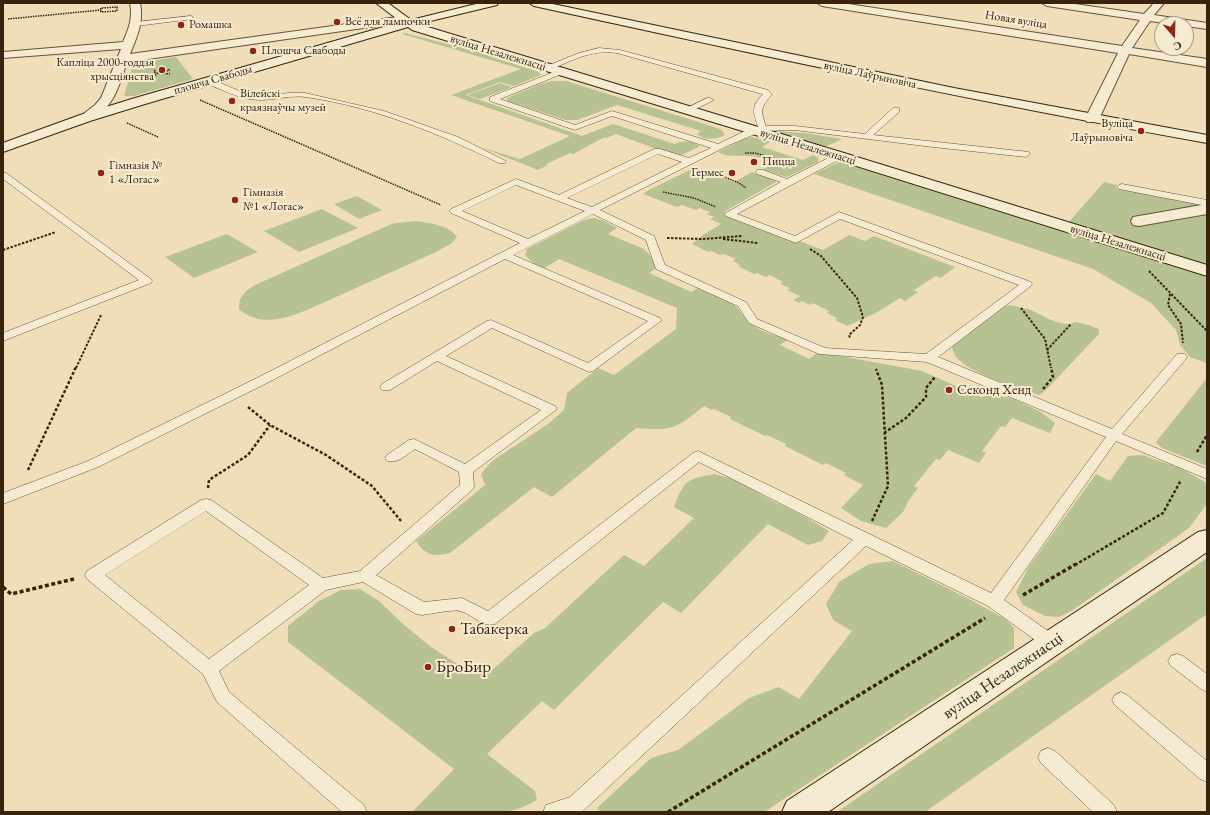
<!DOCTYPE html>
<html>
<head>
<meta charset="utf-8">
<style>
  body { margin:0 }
  #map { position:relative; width:1210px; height:815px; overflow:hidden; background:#f0deb9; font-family:"EB Garamond",serif }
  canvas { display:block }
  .frame { position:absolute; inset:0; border:4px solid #39230e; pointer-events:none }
  .north { position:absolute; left:1154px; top:16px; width:40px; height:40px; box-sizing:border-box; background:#f5ead2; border:1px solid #aa9a84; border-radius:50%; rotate:160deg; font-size:11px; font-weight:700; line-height:16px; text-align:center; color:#39230e }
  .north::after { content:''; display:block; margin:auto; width:14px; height:18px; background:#8f2418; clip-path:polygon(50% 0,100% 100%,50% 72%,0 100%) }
</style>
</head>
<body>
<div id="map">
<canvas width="1210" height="815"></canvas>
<div class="frame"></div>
<div class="north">С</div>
</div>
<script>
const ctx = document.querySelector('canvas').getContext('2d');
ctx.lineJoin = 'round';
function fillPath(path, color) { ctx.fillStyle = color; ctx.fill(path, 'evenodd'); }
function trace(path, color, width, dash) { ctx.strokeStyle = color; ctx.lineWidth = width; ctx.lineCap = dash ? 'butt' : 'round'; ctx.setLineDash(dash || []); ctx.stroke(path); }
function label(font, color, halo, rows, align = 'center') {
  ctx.font = font + ' "EB Garamond",serif'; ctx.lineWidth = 4; ctx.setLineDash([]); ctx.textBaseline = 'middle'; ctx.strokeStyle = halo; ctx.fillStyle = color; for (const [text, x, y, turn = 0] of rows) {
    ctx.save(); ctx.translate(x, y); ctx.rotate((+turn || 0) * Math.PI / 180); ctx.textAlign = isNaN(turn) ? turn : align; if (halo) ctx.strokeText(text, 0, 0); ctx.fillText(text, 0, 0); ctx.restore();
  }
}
fillPath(new Path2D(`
  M405,33L474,51L539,72L541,75L514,86L500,82L466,95L582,136L613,124L675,144C684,139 693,142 700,146L678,157L616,134L607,138L605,137L573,154L570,153L546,164L548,165L538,170L480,147L520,159L570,136L451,95L521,69L402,34Z
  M176,57L193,79L134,96H124L133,64Z
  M552,81H566L708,125L720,129L724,133V136C715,139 705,141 697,134L701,131L617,105L577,120H566L507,101V98L540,84Z
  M500,83L512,87L480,99L468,95Z
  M772,131L804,133L842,139L825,147Z
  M752,137L770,142L762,147L803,160L813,155L818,158V162L787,177L762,170L769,166L770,164C755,149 734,161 718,152L746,138Z
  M839,162L1207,277V363L1190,357L1180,345L1176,330L1151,303L1093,269L814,174Z
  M694,168L734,182L752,172L774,180L776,182L724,212L823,250L849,235L865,241L874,236L955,267L941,278L936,276L914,290L918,292L905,301L900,298L874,314L847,326L835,320L837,318L827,313L829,311L813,303L810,305L802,301L799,303L793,300L800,296L787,290L790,288L780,284L783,282L770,275L766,277L757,273L754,274L738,266L740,265L733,261L736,259L724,254L720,255L711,251L708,252L692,244L703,235L721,224L710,219L714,217L707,214L710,212L699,208L696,210L682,205L677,207L643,194L647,191Z
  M1104,182L1117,185L1116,188L1207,206V265L1069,222Z
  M357,196L382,210L359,219L334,204Z
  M322,209L358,228L299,252L264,231Z
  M594,218L604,221L617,228L608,234L644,249L650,255L657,268L649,273L691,292L700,287C711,293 722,298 733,304C740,309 743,317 749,322C760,332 775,336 789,339L780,345L809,359L818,352L922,371L981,397L994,395L1011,398L1041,412L1055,423L1050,433L1012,418L1005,427L1001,426L982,451L986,453L979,463L948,450L940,460L936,459L914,486L918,488L909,500L903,512L886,528L861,521L841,508L863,485L844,475L846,473L826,463L823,465L785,446L786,444L767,435L765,436L730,419L731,417L714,409L712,410L704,406C675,429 674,431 636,428L552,497L534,487L450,553C435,557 425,556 416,541L485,485L481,474L492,461L548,424L564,410L567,393L598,368L614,375L676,329L677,308L559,259L543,269L533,263L525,255L527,249L584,220Z
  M416,221C430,223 449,225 457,237L452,243L436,252L307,310C285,319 259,327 239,309C238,297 245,291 255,285L387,226L395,223Z
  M227,234L258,252L194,278L165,257Z
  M1009,305C1017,306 1023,308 1031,310C1042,315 1063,329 1075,322L1089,325L1099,329V334L1045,391L1039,395C1019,389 970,373 957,358C953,353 952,349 952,343L997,310Z
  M1207,378V466L1162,448L1156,442Z
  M1142,455L1180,468L1205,482L1207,488V504L1189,528L1073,610L1059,617L1045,616L1023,605L1016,592L1028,568L1096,474L1110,481L1128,456Z
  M715,474L736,480L767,498L802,515L829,531L822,541L808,545L768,524L681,613L663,602L554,710L542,701L487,754L535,791L537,800L521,808L505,812H412L454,769L288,642V626L319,601L341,590L360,589L379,601L403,624L431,647L464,668L491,671L534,633L545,628L624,555L644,566L694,518L674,507C684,480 687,479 715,474Z
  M1207,558V614L925,812H837Z
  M893,561L971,600L1005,619L1014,628V648L764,812H601L597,808L651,758L678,750L749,698L779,687L799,699L852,631L833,620L826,604L839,582L869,564Z`), '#b6c292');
const lane = new Path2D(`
  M191,16L194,18L193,19L136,26L133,24L136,22Z
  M599,48L620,50L768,90L772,94C761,108 760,109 766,126H795L865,134L893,108H899V112L873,135L1029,152L1030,154L1026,157L933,147L795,130L762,131L727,146L600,210L654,236L665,265L746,302L757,319L825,348L926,354L1019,285L840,219L796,243L726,216L724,214L781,182L757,174L756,172L757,170H763L787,179L836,154H842L843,156L842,158L737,214L795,236L839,212L1031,282L1032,284L1031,286L938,357L1112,429L1177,354H1185L1187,357L1185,360L1122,434L1207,469V479L1116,441L1004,600L1058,638L1061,643L1058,648L1052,650L1046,648L988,606L866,546L583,811L580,812H543L546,805L570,797L853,540L699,462L495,624C481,628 473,614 460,611C454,609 430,614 422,615L416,614L363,582L326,590L219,671L229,692L364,805L367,812H342L217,702L203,674L87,579L85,575L87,571L201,500L206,499L211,500L323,578L360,571L460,485L459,472L415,449C406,455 398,464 387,461L385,458L387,455L409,440L414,439L465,464L541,410L437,361L390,390H382L380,387L382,384L487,321L491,320L588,363L648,321L505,259L265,384L98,467L3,504V493L88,461L257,378L520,243L451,213L449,211L451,209L516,179L559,195L654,149H660L689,158L711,148L612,116L575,130L490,101V97L559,70H562V74L500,99L575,125L612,111L718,144L749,129L758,127C753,111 751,107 763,94H762L617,53C592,49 571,61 549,70H543L542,68L579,53ZM658,154L682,162L592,207L567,198ZM516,185L585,211L528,239L462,211ZM593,214L646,240L656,269L738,306L749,323L819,354L927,362L1106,437L991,593L698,451L693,453L488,611L462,598L424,602L376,575L472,490L474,487L473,472L557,409L555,406L446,356L492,328L589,372L593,371L662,320L660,318L513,255ZM206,511L309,585L209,659L105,575Z
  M205,79H211L249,95L262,96L289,93H305L384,111L458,137L506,161L505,163H499C438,133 374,107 306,97C290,95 276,100 260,100C241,100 223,90 205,83Z
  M707,98H710L714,100L688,113H685L681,111Z
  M3,172L6,173L151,279L152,281L151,283L3,341V333L139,280L3,179Z
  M1122,184L1207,200V206L1119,189L1117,187L1119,185Z
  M1177,654L1183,656L1207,674V692L1201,689L1171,666L1168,661L1171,656Z
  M1121,692L1127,695L1207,761V782L1200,779L1115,705L1112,700L1115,695Z
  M1048,748L1055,751L1114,805L1117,812H1093L1041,763L1038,757L1041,751Z`);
const street = new Path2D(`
  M130,3H140C144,22 137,37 130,54L405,16L410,19L405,22L127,62C120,81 116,103 97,116C91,120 88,123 80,121L78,118L95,105L101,98L121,49L3,58V52L123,42C129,28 133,18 130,3Z
  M817,3H842L1122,46L1140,20L1047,6L1042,3H1068L1144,14L1154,3H1164L1154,15L1207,23V29L1186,26V24H1171L1150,21L1132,48L1207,59V67L1129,54L1099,119L1097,122H1087L1085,119L1118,53L822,6Z
  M1207,204V214L1139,226L1133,225L1131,221L1133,217L1139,216Z`);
const secondary = new Path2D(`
  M376,3H388L411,20L480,3H498L497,5L418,24L844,153L1207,265V276L834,159L412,30L408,27L145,104L90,121L3,152V143L80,115L135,98L401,22Z
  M529,3H548L954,88L1207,135V143C982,103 758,55 534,6Z
  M1207,530V552L828,812H782L787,801L1198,532Z`);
trace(lane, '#675239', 1);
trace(street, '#675239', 2);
trace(secondary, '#39230e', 2);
trace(new Path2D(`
  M117,7V11L101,12V8Z
  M8,19L101,10
  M155,70L154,72L156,73L170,74
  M164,72L169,70L168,69
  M149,80L158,73
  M200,100L441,205
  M127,123L158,137
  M745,153H755L791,163
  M707,170L739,183L746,188
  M663,192L694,198L716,207`), '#39230e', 1.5, [1.5, 1]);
trace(new Path2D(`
  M667,238L703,239L742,236
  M723,239L758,243
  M810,249L821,256L857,298L863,317L860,325L849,335L850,338
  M3,250L56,232
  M1149,271L1207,331
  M1170,294L1168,305L1181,324L1183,343
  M1021,308L1045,339L1051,368
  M1047,350L1071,324
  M76,368L101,315`), '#39230e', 2, [2.5, 1.5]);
trace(new Path2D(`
  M1043,389L1053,377L1051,367
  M248,407L270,425L326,455L372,486L401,521
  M884,433L906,418L926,397V388L935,377
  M1197,452L1207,435
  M28,470L76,367
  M208,488L209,480L248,455L270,425
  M872,521L888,486L882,385L876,369
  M1075,565L1163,513L1181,480`), '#39230e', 2.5, [3, 2]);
trace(new Path2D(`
  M3,587L11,594L74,579
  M1023,595L1076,564
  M668,812L985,618`), '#39230e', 3.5, [4, 2.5]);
fillPath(lane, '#f5ead2');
fillPath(street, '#f5ead2');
fillPath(secondary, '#f5ead2');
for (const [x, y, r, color] of [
  [337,22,4,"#8f2418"],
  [181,25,4,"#8f2418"],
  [253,51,4,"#8f2418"],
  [162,70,4,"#8f2418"],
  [232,101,4,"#8f2418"],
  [1141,131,4,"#8f2418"],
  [754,162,4,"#8f2418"],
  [101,173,4,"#8f2418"],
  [732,173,4,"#8f2418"],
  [235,200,4,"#8f2418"],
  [949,390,4,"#8f2418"],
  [452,629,4,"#8f2418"],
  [428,667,4,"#8f2418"]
]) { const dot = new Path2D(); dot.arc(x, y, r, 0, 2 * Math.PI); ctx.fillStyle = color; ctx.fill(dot); trace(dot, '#f5ead2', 1.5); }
label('12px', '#39230e', '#f5ead2', [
  ["Новая вуліца",1016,20,9],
  ["вуліца Незалежнасці",498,53,17],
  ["вуліца Лаўрыновіча",870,75,12],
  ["плошча Свабоды",213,80,-16],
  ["вуліца Незалежнасці",808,147,17],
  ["вуліца Незалежнасці",1118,243,17]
]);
label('12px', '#39230e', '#f5ead2', [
  ["Всё для лампочки",345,22],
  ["Ромашка",189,25],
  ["Плошча Свабоды",261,51],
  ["Капліца 2000-годдзя",154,63,"right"],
  ["хрысціянства",154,77,"right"],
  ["Вілейскі",240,94],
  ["краязнаўчы музей",240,108],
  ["Вуліца",1133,124,"right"],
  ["Лаўрыновіча",1133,138,"right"],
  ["Пицца",762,162],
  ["Гімназія №",109,166],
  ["1 «Логас»",109,180],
  ["Гермес",724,173,"right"],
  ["Гімназія",243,193],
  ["№1 «Логас»",243,207]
], 'left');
label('14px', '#39230e', '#f5ead2', [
  ["Секонд Хенд",957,390]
], 'left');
label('17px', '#39230e', '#f5ead2', [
  ["Табакерка",460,629],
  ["БроБир",436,667]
], 'left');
label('17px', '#39230e', '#f5ead2', [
  ["вуліца Незалежнасці",1003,676,-34]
]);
</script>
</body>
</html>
